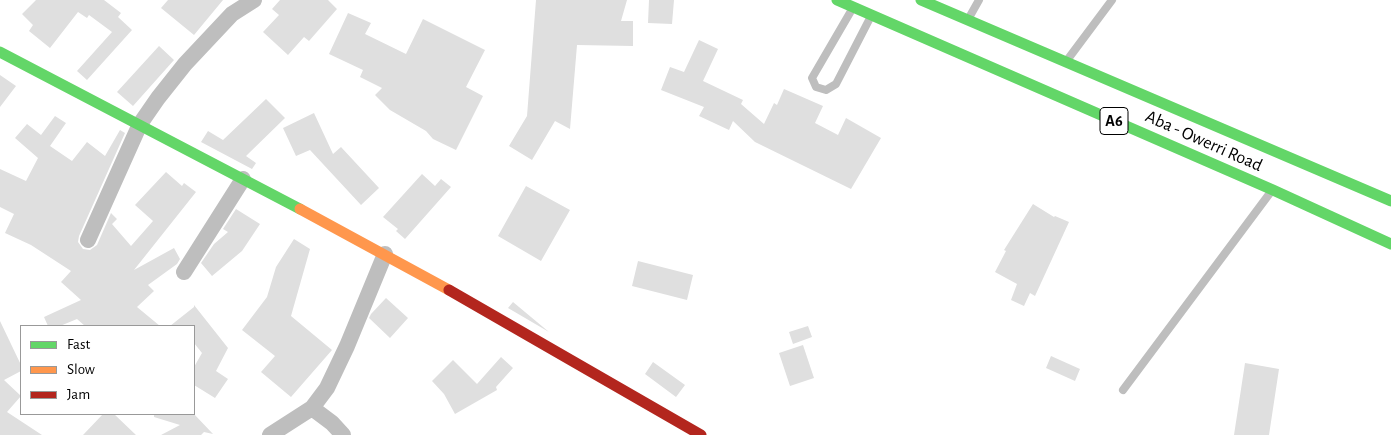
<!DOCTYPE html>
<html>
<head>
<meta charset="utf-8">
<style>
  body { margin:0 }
  #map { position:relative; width:1391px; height:435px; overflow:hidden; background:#fff; font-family:"Alegreya Sans",sans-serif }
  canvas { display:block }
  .legend { position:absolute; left:20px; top:325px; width:175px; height:90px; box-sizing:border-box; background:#fff; border:1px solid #999; margin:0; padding:6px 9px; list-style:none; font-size:15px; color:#000 }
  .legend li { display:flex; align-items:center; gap:10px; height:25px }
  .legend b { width:25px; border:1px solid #999 }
</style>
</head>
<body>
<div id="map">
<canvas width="1391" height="435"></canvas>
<ul class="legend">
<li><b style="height:6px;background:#63d668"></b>Fast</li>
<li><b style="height:6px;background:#ff974d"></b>Slow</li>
<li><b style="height:6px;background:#b3261e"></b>Jam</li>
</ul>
</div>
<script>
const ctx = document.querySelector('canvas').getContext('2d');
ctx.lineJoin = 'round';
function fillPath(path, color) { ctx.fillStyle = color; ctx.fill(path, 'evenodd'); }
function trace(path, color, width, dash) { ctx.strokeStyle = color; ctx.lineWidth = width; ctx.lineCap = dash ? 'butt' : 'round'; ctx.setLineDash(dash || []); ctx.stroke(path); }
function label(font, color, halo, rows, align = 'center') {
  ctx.font = font + ' "Alegreya Sans",sans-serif'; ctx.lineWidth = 4; ctx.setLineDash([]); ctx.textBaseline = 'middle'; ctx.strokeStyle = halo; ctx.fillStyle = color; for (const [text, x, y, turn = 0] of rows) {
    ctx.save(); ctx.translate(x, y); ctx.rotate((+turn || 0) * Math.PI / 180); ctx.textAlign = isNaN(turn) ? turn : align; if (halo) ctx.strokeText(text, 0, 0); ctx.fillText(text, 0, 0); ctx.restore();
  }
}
fillPath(new Path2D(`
  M36,0H104L121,13L118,17L132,30L87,80L77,71L112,32L89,15L87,18L78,12L50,48L29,31L33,25L22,14Z
  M168,0H223L194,35L161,8Z
  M280,0H328L337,9L309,41L304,37L288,55L263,32L279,15L272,9Z
  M536,0H627L621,21H633V46L577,45L570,129L555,121L532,160L509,146L527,116Z
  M649,0H674L672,24L648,23Z
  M348,13L371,23L365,34L406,54L423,19L485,50L466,87L483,96L456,150L433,139L426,131L390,110L375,95L382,88L360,77L363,70L329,54Z
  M699,40L718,49L703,81L743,100L741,104L764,124L774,103L777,105L784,89L823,106L815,123L838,135L846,118L881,138L851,189L755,142L733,121L729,130L699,116L704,107L661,90L670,67L684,72Z
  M159,46L174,60L133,106L117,92Z
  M0,75L16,86L0,107Z
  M266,99L285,118L246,156L256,163L252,169L201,142L208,131L223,140Z
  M314,113L333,154L341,147L379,188L361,205L310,150L296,156L283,128Z
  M55,116L66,123L50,146L72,161L87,142L105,156L120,130L125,133L79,236L78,242L83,249L90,250L97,245L111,213L117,219L112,224L131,246L153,221L135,205L166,172L182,186L184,183L196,192L134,270L174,248L180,259L177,264L148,285L154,291L137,307L160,326H85L77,319L60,326H48L44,317L81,300L61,282L71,271L31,245L5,233L14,214L0,207V169L26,181L38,158L15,138L27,124L41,135Z
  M422,174L435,186L441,179L451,187L405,239L396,231L398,229L383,217Z
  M526,186L570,210L541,261L498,236Z
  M1033,204L1054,217L1055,216L1069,222L1035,296L1030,293L1024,306L1011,300L1017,284L995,272L1006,251L1004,250Z
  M236,209L260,224L242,251L212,276L201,263L214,244L228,232L223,229Z
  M294,239L310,249L291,316L332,350L291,397L261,372L275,356L242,330L267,297L276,267Z
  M638,261L693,275L687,300L632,286Z
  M386,298L408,318L390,338L369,318L371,314Z
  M513,302L549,332L508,308Z
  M194,305L228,348L216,371L228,379L215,398L194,385V367L202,353L194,343V326H170L194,307Z
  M0,321L21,365V371L4,380L21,396L7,412L42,435H0Z
  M808,326L812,337L793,344L789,332Z
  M803,345L814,378L790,386L779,353Z
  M1051,356L1080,369L1075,381L1046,368Z
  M501,357L513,368L496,387L497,390L455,414L444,394L432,381L453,360L477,384Z
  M653,362L685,385L676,397L645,374Z
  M1245,363L1279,369L1269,435H1234Z
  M103,414H114L136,435H83Z
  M154,414H194L213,434L204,432L201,435H161L180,425L154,417Z`), '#dfdfdf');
trace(new Path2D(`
  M851,11L812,78L816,87L826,90L836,84L869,20
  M970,16L979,0
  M1068,59L1112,0
  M1123,390L1270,193`), '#bebebe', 8);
trace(new Path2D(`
  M88,240L140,124L158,98L185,64L232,14L254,0
  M184,272L243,179
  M312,408L332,423L343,435
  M270,435L312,408L327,388L347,346L385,254`), '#bebebe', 16);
trace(new Path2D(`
  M837,0L1273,190L1391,244
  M921,0L1391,201
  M0,52L300,209`), '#63d668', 11);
trace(new Path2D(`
  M300,209L449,290`), '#ff974d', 11);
trace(new Path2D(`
  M449,290L701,435`), '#b3261e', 11);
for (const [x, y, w] of [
  [1114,121,28]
]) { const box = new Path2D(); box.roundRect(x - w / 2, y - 13.5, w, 27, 4); ctx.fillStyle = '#fff'; ctx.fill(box); trace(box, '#000', 1); }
label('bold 16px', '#000', null, [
  ["A6",1114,121]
]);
label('18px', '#000', '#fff', [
  ["Aba - Owerri Road",1204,141,24]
]);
</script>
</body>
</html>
